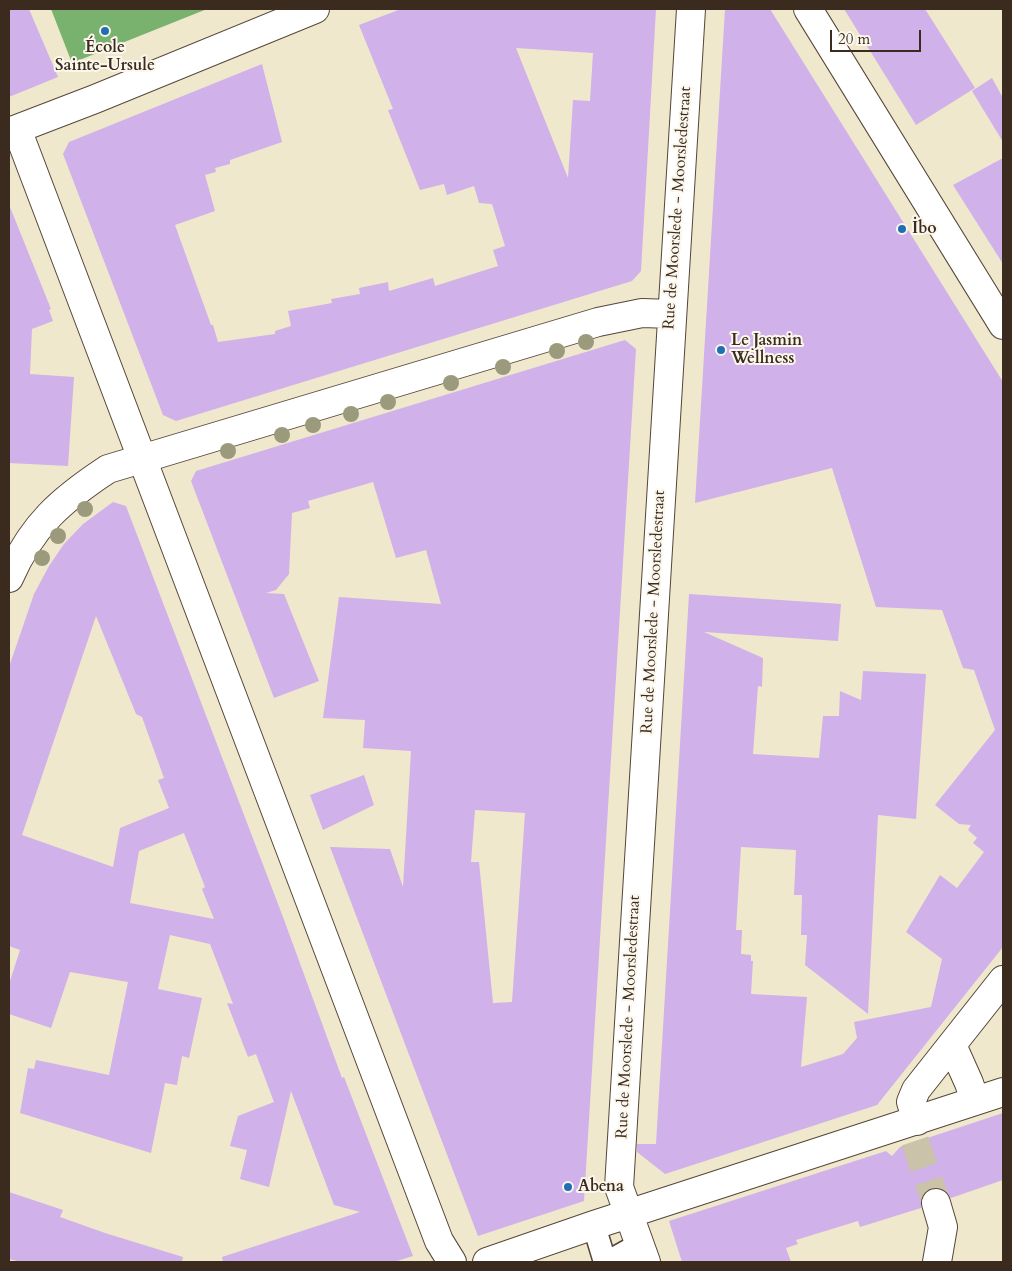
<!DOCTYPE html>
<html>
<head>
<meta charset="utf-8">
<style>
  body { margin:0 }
  #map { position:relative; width:1012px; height:1271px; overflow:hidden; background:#efe8cd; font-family:Cardo,serif }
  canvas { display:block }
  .frame { position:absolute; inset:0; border:10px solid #3b2a1e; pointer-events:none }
  .scale { position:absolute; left:830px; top:30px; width:91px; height:22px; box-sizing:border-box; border:2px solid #3b2a1e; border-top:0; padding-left:6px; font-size:15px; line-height:18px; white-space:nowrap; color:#3b2a1e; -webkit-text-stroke:4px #fbf7ec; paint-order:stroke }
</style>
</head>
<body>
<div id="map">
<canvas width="1012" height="1271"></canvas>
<div class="frame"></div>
<div class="scale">20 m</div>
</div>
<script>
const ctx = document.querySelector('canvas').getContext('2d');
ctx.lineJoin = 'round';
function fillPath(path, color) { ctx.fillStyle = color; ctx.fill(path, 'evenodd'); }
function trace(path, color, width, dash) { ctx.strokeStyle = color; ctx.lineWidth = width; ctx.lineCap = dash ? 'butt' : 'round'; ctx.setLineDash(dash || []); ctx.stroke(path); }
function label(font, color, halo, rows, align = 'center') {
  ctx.font = font + ' Cardo,serif'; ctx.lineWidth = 4; ctx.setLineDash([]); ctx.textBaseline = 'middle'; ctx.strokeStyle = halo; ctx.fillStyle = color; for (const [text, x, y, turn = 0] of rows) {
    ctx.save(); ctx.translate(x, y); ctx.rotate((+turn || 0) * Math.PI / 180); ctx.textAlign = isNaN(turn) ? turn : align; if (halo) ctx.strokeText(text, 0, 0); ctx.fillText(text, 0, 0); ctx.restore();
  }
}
fillPath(new Path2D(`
  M51,9H207L72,63Z`), '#79b16e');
fillPath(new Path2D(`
  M9,9H29L58,77L9,97Z
  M401,9H656L641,271L632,281L176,421L163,415L63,154L69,142L262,64L282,142L230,160V164L215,168L216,172L205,175L215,211L175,225L211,325H213L218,342L275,334V331L291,326L288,311L332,303L331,299L360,294L359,288L388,282L389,291L433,278L435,286L498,266L493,250L505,246L492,204L479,203L474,186L447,195L444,184L420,190L388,110L393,109L359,25ZM516,48L593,53L590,101L573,100L568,178Z
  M725,9H770L1003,382V947L877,1105L665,1174L637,1152V1144H656L689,594L841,604L838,641L704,632L763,658L762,687L758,686L753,754L819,758L823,716H839L840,691L861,700L863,671L926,674L916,819L878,815L868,1014L805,965L807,935H801L802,895H794L796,850L741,847L736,930H742L741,954L751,955V961H753L751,994L807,997L801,1067L843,1054L857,1038L854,1022L931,1007L942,959L906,932L940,875L957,888L984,852L973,843L977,838L968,830L971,825L959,824L935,805L995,730L974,670L963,668L942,610L876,607L832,468L695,503Z
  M844,9H925L975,88L916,125Z
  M992,78L1003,98V142L972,91Z
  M1003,158V264L953,185Z
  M10,207L51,309L49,310L53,321L32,329L30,374L74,377L68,466L9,463V208Z
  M625,340L636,349L584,1201L478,1236L330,847L390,849L403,887L411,751L363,748L365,720L323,718L339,597L441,604L426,550L396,558L373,482L308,501L310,508L292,513L289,574L276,590L266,593L284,594L319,681L274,698L191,481L196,471ZM475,810L525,813L512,1002L493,1003L479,862H471Z
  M113,502L126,506L283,917L342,1078L344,1077L413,1256L394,1262H223L222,1257L360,1212L334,1205L291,1091L269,1187L240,1179L247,1150L230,1146L238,1116L274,1102L256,1054L248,1057L227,1003L233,1004L210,944L170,935L158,989L202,998L189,1058L182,1056L177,1085L165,1083L151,1153L20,1113L28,1068L34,1069L36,1060L109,1075L128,982L70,972L51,1028L9,1014V984L20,950L9,946V667L34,594L49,566L64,544L83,524ZM96,616L136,714L142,717L164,778L158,780L169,808L120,828L113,867L22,835ZM184,833L205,887L202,889L214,919L130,903L139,851Z
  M364,775L374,805L323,830L310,795Z
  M1003,1113V1180L951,1198L946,1191L940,1188H932L924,1193L921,1200V1208L860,1227L858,1221L796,1240L798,1244L786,1248L791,1262H682L669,1221L886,1151L892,1156L900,1147Z
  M9,1192L63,1210L60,1217L105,1233L183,1257L182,1262H21L9,1259Z`), '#d0b1e9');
trace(new Path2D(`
  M915,1141L936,1203`), '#cbc2aa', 28, [28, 14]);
const pedestrian = new Path2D(`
  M598,1239L605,1262
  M608,1262L633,1248`);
const minor = new Path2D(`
  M808,9L1003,325
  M17,129L439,1241L452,1262
  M9,132L95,99L315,9
  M9,578C32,525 61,500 108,469L598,322L642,313L672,314
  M952,1045L969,1083L975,1101
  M917,1121L911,1102L916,1090L1003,980
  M936,1203L943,1227L937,1262
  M487,1262L594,1225L1003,1092
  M646,1262L619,1187L691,9`);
trace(pedestrian, '#564638', 25);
trace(minor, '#564638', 30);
trace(pedestrian, '#fff', 22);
trace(minor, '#fff', 28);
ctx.fillStyle = '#9b9a7d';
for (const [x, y] of [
  [586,342],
  [557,351],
  [503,367],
  [451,383],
  [388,402],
  [351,414],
  [313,425],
  [282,435],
  [228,451],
  [85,509],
  [58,536],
  [42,558]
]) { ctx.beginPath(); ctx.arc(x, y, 8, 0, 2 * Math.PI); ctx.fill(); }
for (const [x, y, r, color] of [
  [105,31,5,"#1f6fb2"],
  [902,229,5,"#1f6fb2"],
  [721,350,5,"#1f6fb2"],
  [568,1187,5,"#1f6fb2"]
]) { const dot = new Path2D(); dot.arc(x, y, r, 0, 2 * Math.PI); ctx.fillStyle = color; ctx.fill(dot); trace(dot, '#fbf7ec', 2); }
label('bold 16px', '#3b2a1e', '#fbf7ec', [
  ["École",105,48,"center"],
  ["Sainte-Ursule",105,66,"center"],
  ["İbo",912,229],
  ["Le Jasmin",731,341],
  ["Wellness",731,359],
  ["Abena",578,1187]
], 'left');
label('16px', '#3b2a1e', '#fbf7ec', [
  ["Rue de Moorslede - Moorsledestraat",678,208,-86],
  ["Rue de Moorslede - Moorsledestraat",654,612,-87],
  ["Rue de Moorslede - Moorsledestraat",629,1017,-87]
]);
</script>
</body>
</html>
